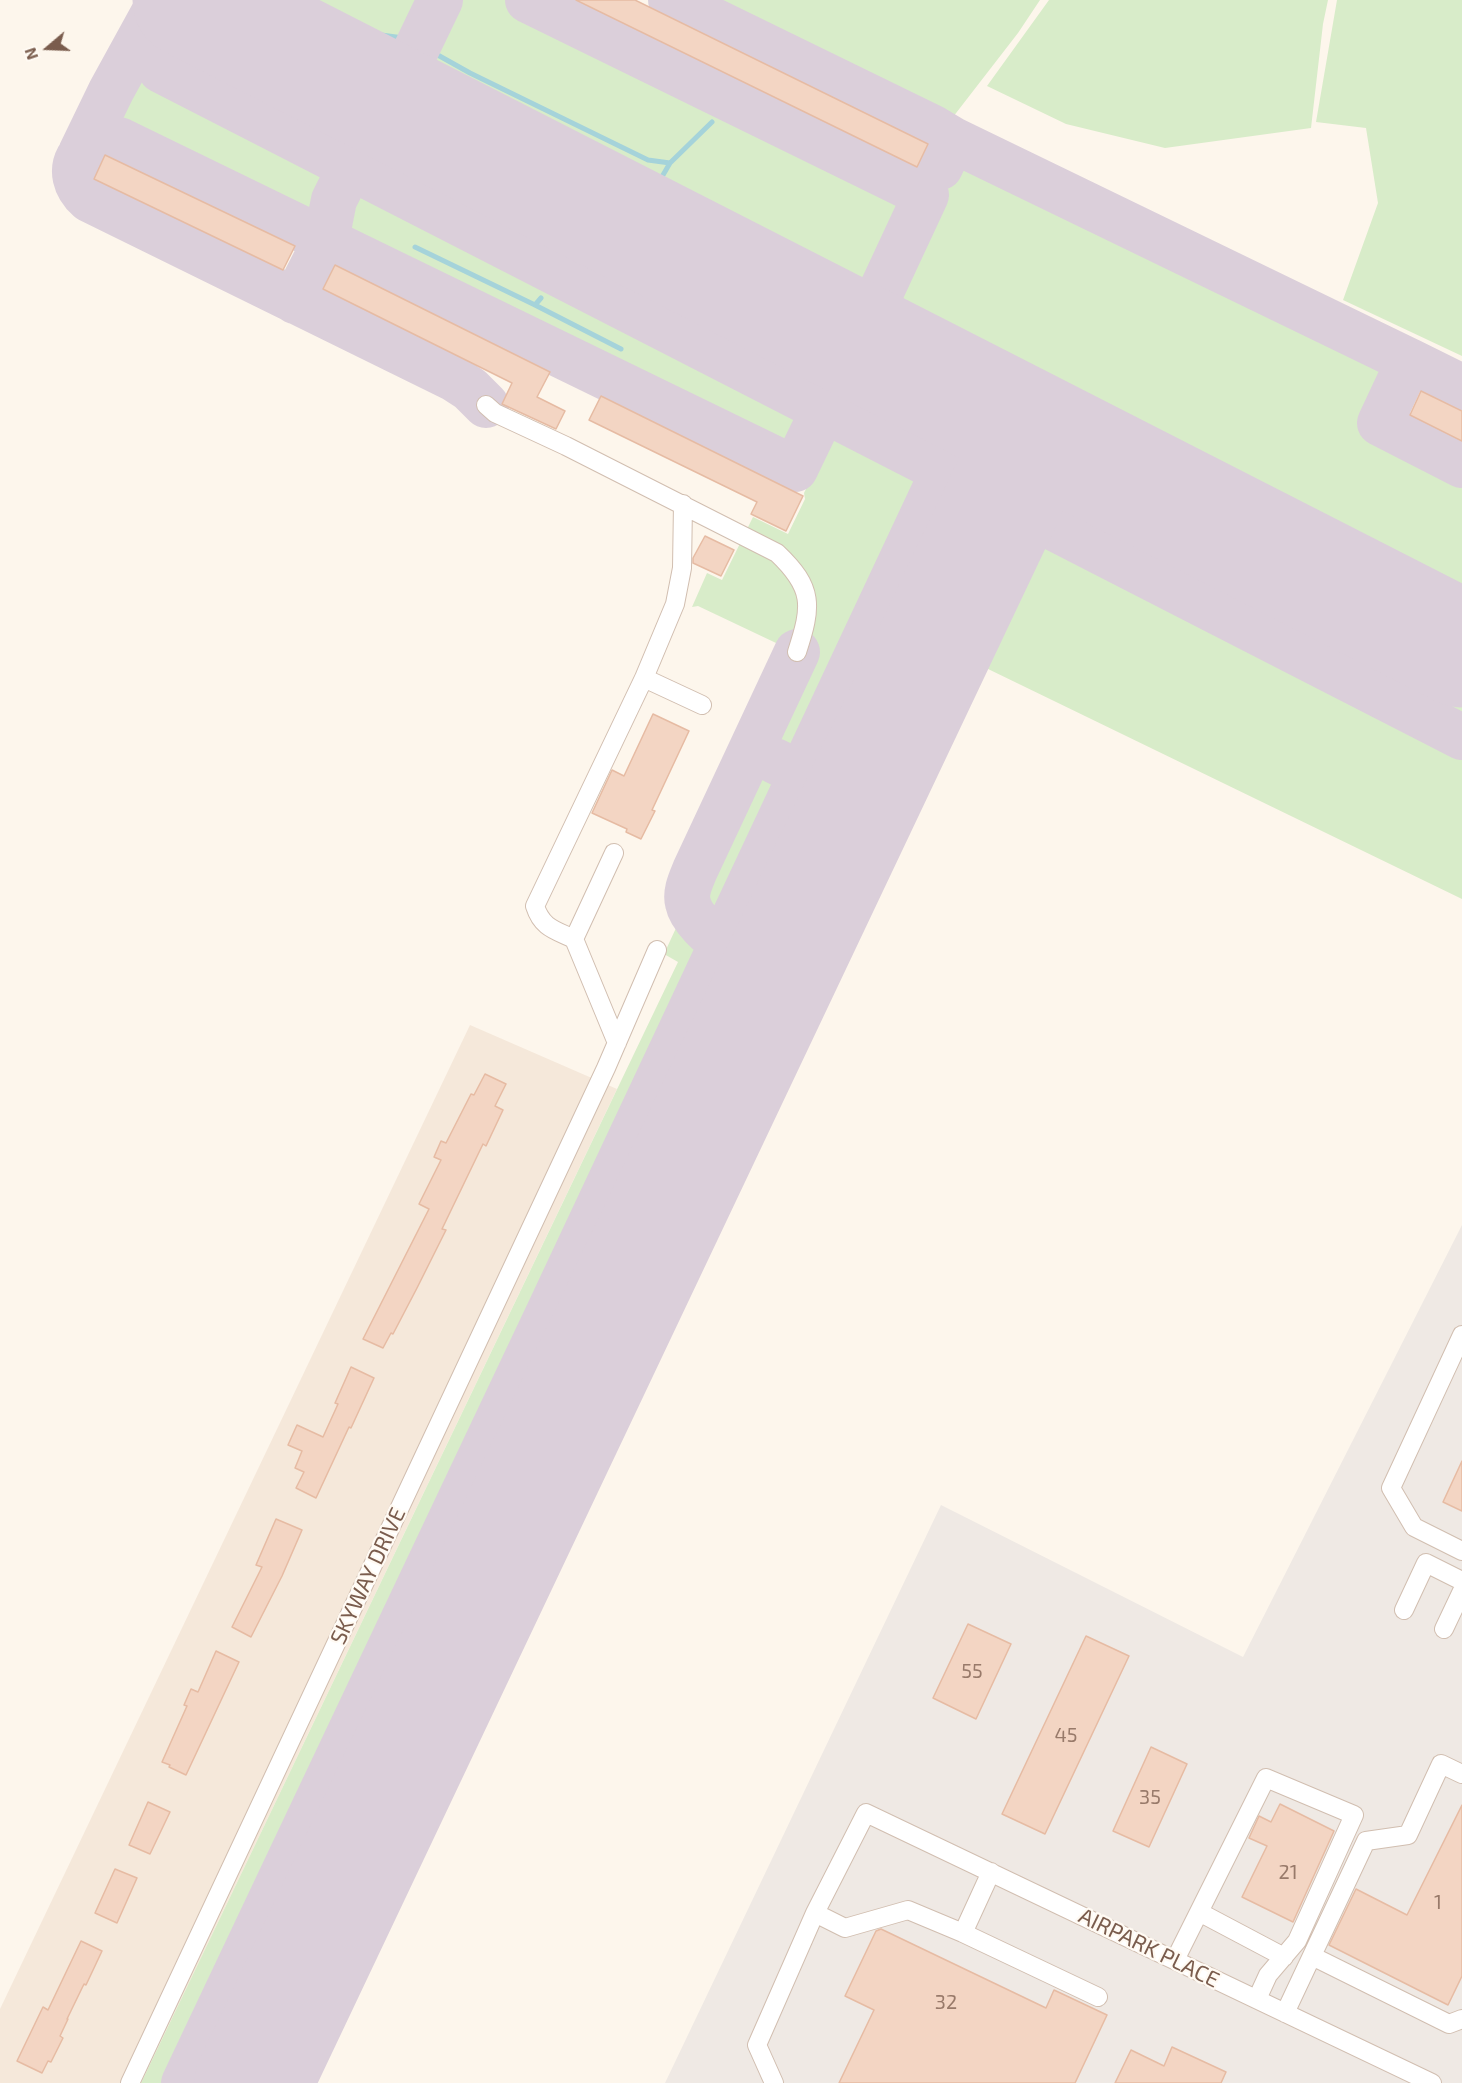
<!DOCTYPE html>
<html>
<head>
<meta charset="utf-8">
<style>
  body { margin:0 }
  #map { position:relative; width:1462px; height:2083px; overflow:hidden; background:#fdf6ec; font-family:"Exo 2",sans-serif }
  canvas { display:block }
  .north { position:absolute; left:18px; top:18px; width:60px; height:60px; -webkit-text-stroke:4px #fffaf3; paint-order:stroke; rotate:251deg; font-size:16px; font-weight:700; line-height:24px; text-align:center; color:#7a5c4d }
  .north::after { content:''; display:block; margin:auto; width:21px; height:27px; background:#7a5c4d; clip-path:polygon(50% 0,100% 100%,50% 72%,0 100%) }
</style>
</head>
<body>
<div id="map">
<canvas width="1462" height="2083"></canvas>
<div class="north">N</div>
</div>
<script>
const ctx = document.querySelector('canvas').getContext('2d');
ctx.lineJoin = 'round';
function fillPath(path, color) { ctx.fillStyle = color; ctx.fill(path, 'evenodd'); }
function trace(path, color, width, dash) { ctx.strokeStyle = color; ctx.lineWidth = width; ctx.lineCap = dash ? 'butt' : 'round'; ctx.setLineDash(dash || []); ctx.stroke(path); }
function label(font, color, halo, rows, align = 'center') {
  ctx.font = font + ' "Exo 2",sans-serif'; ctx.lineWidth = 4.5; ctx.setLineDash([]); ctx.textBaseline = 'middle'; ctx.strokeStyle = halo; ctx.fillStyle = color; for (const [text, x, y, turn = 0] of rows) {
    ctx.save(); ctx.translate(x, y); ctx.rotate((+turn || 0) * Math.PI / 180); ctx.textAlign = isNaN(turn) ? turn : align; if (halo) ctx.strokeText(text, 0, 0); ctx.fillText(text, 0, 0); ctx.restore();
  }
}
fillPath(new Path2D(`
  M470,1025L617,1089L141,2083H0V2009Z`), '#f5e8da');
fillPath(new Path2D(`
  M1462,1225V2083H665L941,1505L1243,1657Z`), '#efe9e4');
fillPath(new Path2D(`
  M168,0H514L930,202L966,123L1409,342L1370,427L1462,473V899L986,668L312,2083H141L678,962L664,954L688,902L701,907L814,661L698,606L692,607L707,573L722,580L753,517L788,534L805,499L804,493L814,473L108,129L105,117Z
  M708,0H1040L1018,33L953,117Z
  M1049,0H1328L1323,24L1311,128L1165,148L1066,124L987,86Z
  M1337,0H1462V356L1343,300L1378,203L1366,128L1316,122Z`), '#d8ecc9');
trace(new Path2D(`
  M273,0L331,28L403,38L412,42
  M427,49L470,73L648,160L670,163L712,122
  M663,175L670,163
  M415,247L535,305L541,298
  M535,305L621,349`), '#a5d3da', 5);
trace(new Path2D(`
  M528,0L926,195L858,341
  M671,0L933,128L953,140L940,167
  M195,2L161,70L1462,737
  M391,102L440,0
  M953,140L1409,361
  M81,153L111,91L161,0
  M295,301L326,240L334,200L350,168
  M1462,387L1409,361L1380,423L1462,465
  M486,405L470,389L453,378L89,199C59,172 81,136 119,140L795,469L823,411
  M775,761L860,803
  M722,944C711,935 691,918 688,903C685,892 691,880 695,870L797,652
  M549,1312L605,1340
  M184,2083L549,1312L943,472`), '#dbcfda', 46);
trace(new Path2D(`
  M191,0L1462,649
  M253,2083L1007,493`), '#dbcfda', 117);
const building = new Path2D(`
  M576,0H635L928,144L917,167Z
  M105,155L295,246L283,270L94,179Z
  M335,265L550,372L537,397L565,411L556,429L502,404L512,383L323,289Z
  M1421,391L1462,411V441L1410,415Z
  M601,396L803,496L786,531L751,514L757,502L589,420Z
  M705,536L734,550L721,576L693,563V558Z
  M653,714L689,731L652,810L655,811L641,839L626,832L627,829L592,813L612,770L624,776Z
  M485,1074L506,1084L495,1106L503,1110L486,1146L483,1144L442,1229L446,1230L417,1288L393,1334L391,1333L383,1348L363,1339L429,1209L419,1204L441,1160L434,1157L441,1141L446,1143L471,1094L474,1095Z
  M351,1367L374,1378L351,1428L349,1427L316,1498L296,1488L304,1472L295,1468L302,1451L288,1445L297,1425L323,1437L338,1404L335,1403Z
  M1462,1461V1511L1443,1502Z
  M276,1519L302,1530L282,1576L251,1637L232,1627L262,1567L256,1565Z
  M968,1624L1011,1644L976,1719L933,1698Z
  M1086,1636L1129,1656L1045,1834L1002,1814Z
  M216,1651L239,1662L186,1775L169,1767L170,1765L162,1762L187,1706L184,1705L191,1689L198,1692Z
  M1151,1747L1187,1764L1149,1847L1113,1831Z
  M148,1802L170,1812L150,1854L129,1845Z
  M1280,1804L1334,1831L1293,1922L1242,1897L1267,1846L1249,1838L1259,1816L1271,1822Z
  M1462,1805V1976L1448,2005L1329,1945L1356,1889L1407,1915Z
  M115,1869L137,1878L117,1923L95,1913Z
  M881,1929L1046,2008L1054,1990L1107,2015L1075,2083H839L874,2010L845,1996L876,1931Z
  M81,1941L102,1951L86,1985L84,1984L67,2019H68L60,2036L63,2038L51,2062L48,2061L42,2073L17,2061L43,2007L48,2010Z
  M1172,2047L1226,2072L1221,2083H1115L1131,2050L1164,2066Z`);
fillPath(building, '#f3d5c3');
trace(building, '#e6bba3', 1.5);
const minor = new Path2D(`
  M486,405L495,413L566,446L777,553C814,588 812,606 797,652
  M644,678L702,705
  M574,939L614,853
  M617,1043L574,939C555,930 542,928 535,906L644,678L675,604L682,568L683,504
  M1462,1335L1391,1488L1414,1527L1462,1551
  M1404,1610L1426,1563L1462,1581
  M1444,1629L1462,1591
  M991,1872L963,1933L1098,1997
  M1199,1912L1284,1957
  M963,1933L908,1910L845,1928L815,1913L866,1813L1432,2083
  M1312,1956L1449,2024L1462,2019
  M1175,1960L1266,1778L1354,1815L1297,1941L1268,1975L1257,1999
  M1285,2013L1366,1841L1408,1835L1441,1764L1462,1774
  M130,2083L606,1068L657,950
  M774,2083L757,2045L815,1913`);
trace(minor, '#d1beb0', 20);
trace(minor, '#fff', 18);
label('20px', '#987a6a', null, [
  ["55",972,1671],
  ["45",1066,1735],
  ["35",1150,1797],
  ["21",1288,1872],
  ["1",1438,1902],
  ["32",946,2002]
]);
label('22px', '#7a5c4d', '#fffaf3', [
  ["SKYWAY DRIVE",368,1576,-65],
  ["AIRPARK PLACE",1149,1948,26]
]);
</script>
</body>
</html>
